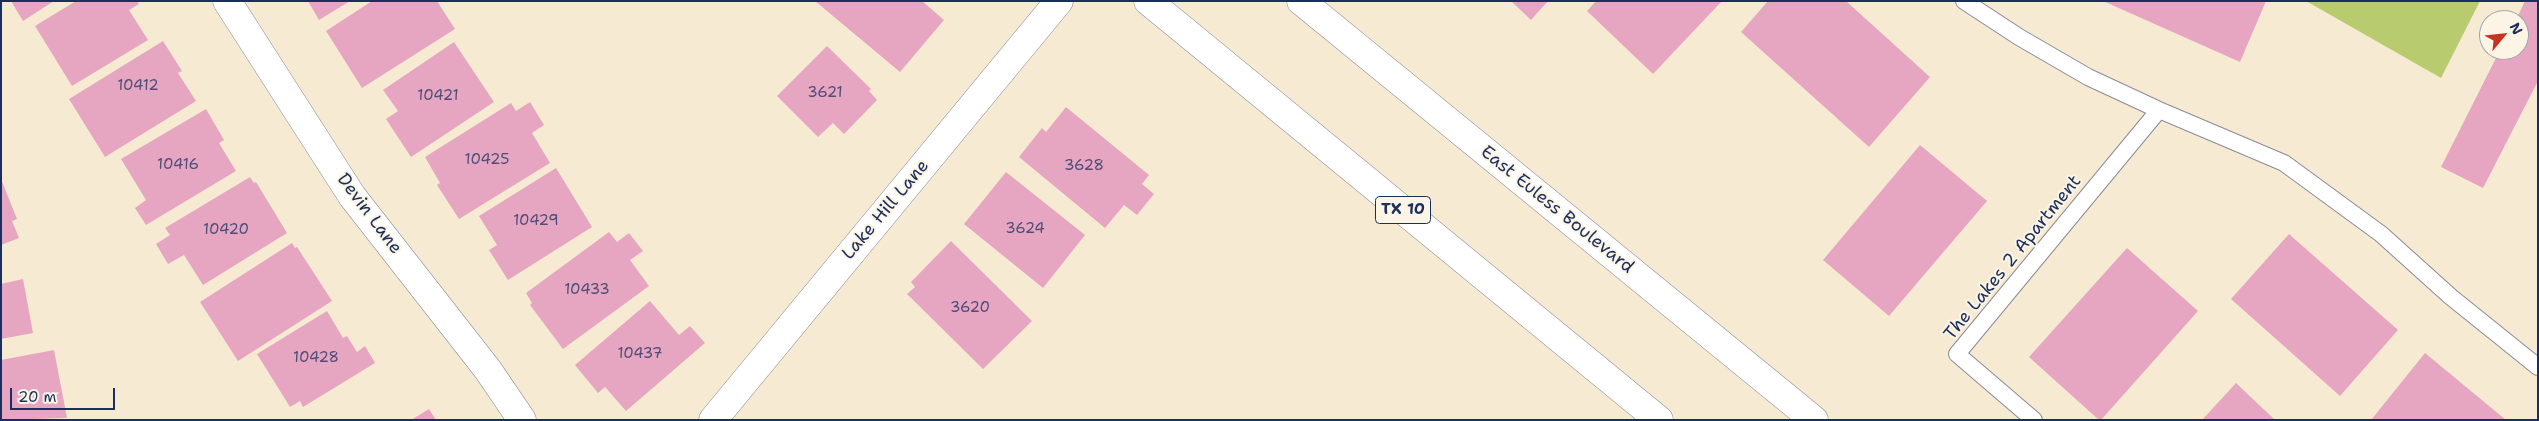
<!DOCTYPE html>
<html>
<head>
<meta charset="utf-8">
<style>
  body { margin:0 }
  #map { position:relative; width:2539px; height:421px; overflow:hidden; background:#f7ead3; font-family:"Shantell Sans",sans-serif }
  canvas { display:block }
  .frame { position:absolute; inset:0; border:2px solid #1b2f5e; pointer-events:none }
  .north { position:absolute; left:2479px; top:10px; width:50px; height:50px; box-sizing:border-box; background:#fcf5e5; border:1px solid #a2a6af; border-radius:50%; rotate:62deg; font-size:14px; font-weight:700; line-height:20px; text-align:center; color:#1b2f5e }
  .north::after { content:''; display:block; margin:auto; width:18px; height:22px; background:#c8321e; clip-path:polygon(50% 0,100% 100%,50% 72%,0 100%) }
  .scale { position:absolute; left:10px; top:388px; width:105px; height:22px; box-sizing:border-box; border:2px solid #1b2f5e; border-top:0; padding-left:6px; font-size:15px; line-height:18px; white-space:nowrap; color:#1b2f5e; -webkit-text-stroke:4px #fcf5e5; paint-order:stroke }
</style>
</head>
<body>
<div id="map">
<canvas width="2539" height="421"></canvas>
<div class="frame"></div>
<div class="north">N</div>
<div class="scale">20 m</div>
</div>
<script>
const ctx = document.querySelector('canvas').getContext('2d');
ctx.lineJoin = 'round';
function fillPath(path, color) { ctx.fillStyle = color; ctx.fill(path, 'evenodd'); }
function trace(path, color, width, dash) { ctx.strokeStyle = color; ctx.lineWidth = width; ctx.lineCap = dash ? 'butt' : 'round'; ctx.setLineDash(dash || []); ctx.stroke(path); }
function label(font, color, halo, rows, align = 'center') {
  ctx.font = font + ' "Shantell Sans",sans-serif'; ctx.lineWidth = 4; ctx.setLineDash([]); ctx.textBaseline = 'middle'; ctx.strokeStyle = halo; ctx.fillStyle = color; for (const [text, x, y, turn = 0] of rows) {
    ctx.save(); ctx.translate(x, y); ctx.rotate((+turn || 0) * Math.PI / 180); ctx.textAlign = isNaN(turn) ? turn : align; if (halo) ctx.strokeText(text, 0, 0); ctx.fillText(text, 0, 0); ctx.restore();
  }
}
fillPath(new Path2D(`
  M2306,1H2480L2441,78Z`), '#b8cb6f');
fillPath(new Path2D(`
  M11,1H54L23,21Z
  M76,1H137L139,4L129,10L148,40L72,86L35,26Z
  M308,1H350L319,20Z
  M372,1H437L455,29L362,88L326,31Z
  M815,1H922L944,20L900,72Z
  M1511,1H1548L1531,20Z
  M1596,1H1722L1653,74L1587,11Z
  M1768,1H1846L1930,77L1869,147L1741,32Z
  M2103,1H2266L2240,62Z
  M2525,1H2538V81L2483,188L2441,167L2500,50H2519V20H2516Z
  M163,41L182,71L178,73L196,101L105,157L69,99Z
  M454,42L494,102L411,157L386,119L398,111L383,90Z
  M827,46L871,89L869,91L877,100L844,134L833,123L818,137L777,96Z
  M530,102L544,125L532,133L550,163L459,219L437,185L440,183L425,157L511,103L516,111Z
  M1066,107L1149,175L1142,184L1154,194L1137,215L1124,205L1105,228L1019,157L1042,128L1046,132Z
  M206,109L224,140L219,143L236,171L146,225L135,208L146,200L121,159Z
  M1920,145L1987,201L1889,316L1823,260Z
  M556,168L592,227L508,280L489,250L497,245L479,216Z
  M1006,172L1085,235L1043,288L964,224Z
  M250,177L254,183L256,182L287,233L203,285L184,255L168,264L156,244L170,235L165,228Z
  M1,179L17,219L12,221L19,238L1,245Z
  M609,232L617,242L629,233L643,251L630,260L649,286L563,349L530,305L532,303L526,293Z
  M2289,234L2398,330L2340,396L2231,299Z
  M951,241L1032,321L983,369L907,294L915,287L911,282Z
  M292,243L295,248L297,247L332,301L238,361L200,302Z
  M2127,248L2198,311L2101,420H2099L2029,357Z
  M23,279L33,333L1,339V284Z
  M650,301L679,335L690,326L705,343L626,411L605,387L598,393L575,365Z
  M327,311L343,338L347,336L357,352L365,346L375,363L303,407L300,401L290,407L257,354Z
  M54,350L67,418L1,420V360Z
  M2425,353L2506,420H2371Z
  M2236,383L2275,420H2202Z
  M429,409L436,420H411Z`), '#e6a6c1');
const lane = new Path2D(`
  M1964,1L2019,37L2088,77L2159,110L2284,163L2381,234L2451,297L2538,367
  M2034,420L1957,354L2159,110`);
const street = new Path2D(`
  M227,1L352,196L488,370L522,420
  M713,420L1059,1`);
const primary = new Path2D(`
  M1148,1L1659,420
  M1301,1L1814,420`);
trace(lane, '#898c98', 18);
trace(street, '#898c98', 29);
trace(primary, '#898c98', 29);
trace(lane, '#fff', 16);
trace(street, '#fff', 28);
trace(primary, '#fff', 28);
label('15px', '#4e4d77', null, [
  ["10412",138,86],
  ["3621",825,93],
  ["10421",438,96],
  ["10425",487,160],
  ["10416",178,165],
  ["3628",1084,166],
  ["10429",536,221],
  ["3624",1025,229],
  ["10420",226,230],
  ["10433",587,290],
  ["3620",970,308],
  ["10437",640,354],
  ["10428",316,358]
]);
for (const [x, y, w] of [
  [1403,210,55]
]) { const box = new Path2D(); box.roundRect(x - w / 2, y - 13.5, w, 27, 4); ctx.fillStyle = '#fcf5e5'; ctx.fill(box); trace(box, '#1b2f5e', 1); }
label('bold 16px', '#1b2f5e', null, [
  ["TX 10",1403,210]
]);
label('18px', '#1b2f5e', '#fcf5e5', [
  ["Lake Hill Lane",886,210,-50],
  ["East Euless Boulevard",1557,210,39],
  ["Devin Lane",369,214,53],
  ["The Lakes 2 Apartment",2013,258,-51]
]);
</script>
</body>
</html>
